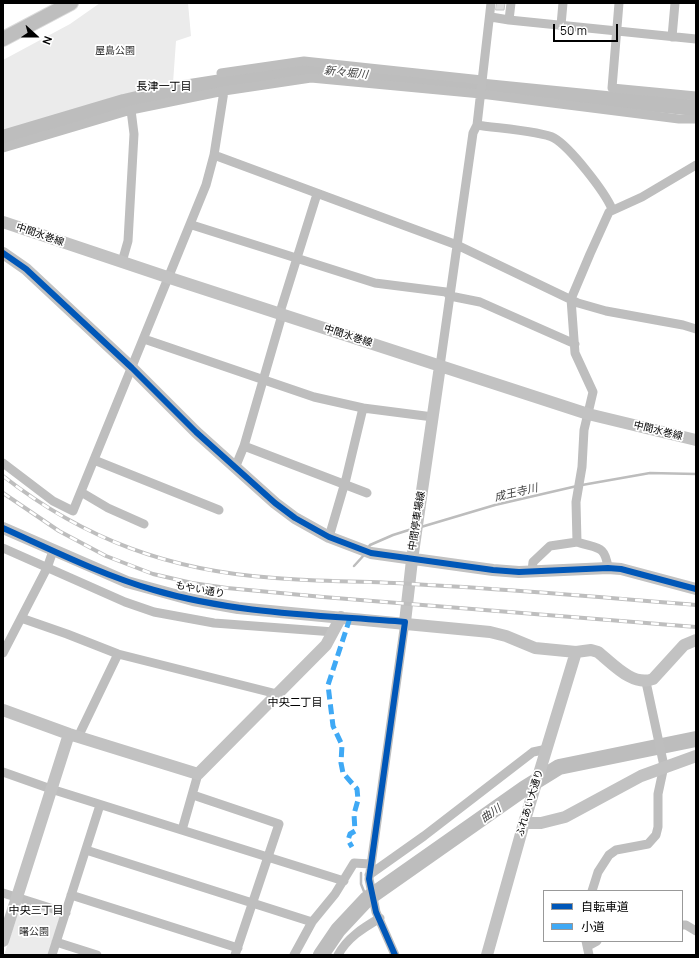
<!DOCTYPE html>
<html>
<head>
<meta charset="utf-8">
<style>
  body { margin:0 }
  #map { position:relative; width:699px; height:958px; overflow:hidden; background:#fff; font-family:Manrope,"Noto Sans JP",sans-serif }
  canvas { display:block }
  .frame { position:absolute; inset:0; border:4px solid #000; pointer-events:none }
  .legend { position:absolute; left:543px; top:890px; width:140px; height:52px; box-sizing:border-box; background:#fff; border:1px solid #999; margin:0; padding:5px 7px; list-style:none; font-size:12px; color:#000 }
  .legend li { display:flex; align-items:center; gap:8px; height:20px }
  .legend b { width:20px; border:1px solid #999 }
  .north { position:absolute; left:16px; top:16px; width:40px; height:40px; -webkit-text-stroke:3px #fff; paint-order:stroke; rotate:111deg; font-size:11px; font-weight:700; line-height:16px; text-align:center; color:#000 }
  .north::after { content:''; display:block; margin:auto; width:14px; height:18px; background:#000; clip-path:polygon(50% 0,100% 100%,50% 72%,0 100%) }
  .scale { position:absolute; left:553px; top:24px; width:65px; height:18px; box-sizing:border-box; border:2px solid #000; border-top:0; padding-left:5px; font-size:12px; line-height:14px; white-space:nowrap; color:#000; -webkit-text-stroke:3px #fff; paint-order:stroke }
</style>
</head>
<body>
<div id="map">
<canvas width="699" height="958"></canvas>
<div class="frame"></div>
<ul class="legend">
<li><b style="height:5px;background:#0057b8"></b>自転車道</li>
<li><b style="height:5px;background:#3fa9f5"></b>小道</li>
</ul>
<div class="north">N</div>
<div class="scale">50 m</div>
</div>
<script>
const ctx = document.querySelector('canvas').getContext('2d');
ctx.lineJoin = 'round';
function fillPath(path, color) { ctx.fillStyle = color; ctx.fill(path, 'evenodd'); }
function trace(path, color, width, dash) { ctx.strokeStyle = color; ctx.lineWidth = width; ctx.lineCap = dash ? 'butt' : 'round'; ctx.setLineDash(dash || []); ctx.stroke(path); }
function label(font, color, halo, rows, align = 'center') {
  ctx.font = font + ' Manrope,"Noto Sans JP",sans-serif'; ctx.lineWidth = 3.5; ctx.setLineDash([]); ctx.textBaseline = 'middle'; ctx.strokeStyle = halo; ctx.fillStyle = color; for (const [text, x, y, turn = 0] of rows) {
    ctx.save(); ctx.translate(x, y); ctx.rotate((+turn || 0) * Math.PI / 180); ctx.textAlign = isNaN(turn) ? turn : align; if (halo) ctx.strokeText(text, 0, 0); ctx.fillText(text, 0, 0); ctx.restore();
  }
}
fillPath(new Path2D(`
  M100,3H188L191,36L176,41L173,83L45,124L3,134V60L70,24Z
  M22,902L58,914L60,917L48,955H4Z`), '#ebebeb');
trace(new Path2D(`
  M582,485L650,473L696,474
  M421,527L495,505L577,486
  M368,548L370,545L393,535L412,529
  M354,566L365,554
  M361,873V884L367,899`), '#bdbdbd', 2.5);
trace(new Path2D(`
  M3,138L124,102L184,88L305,69L696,108
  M321,955L338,930L367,899L525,788L559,767L696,739`), '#bdbdbd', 16);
const building = new Path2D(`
  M497,3H505L504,10H496Z`);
fillPath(building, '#dedede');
trace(building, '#c6c6c6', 1);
const primary = new Path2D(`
  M3,39L71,3`);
trace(primary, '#dbdbdb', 16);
trace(new Path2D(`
  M619,3L612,88L696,96
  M491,17L509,20L696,39
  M509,20L511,3
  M561,25L563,3
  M672,37L675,3
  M221,73L304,61L482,80
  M477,125C494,128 541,131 554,138C570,147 605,192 612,209
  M3,148L131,110L224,91L311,78L481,94L679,119H696
  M214,155L457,245L578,303L606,311L683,325L696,329
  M192,225L375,283L446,292L450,296L480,302L575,344
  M122,262L128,241L134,134L131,110
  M144,339L314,397L363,408L433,417
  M440,366L473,133L477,125L491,3
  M244,446L367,493
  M94,460L219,510
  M3,463L53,501L73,511L206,185L214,155L224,91
  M235,468L244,446L282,315L281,309L317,194
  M81,492L108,508L144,524
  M329,537L346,479L363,408
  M3,548L125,602L154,612L214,623L334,632
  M608,568C605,544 597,549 577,542L576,502L582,467L584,430L593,392L575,353L571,299L590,254L609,212L642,197L696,165
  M532,571L533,562L550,546L577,542
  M21,618L67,634L118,654L277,694
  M3,653L47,568L53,551
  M78,737L118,654
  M3,772L51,789L344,881
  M193,795L279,824L235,955
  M182,830L198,774
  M86,850L312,922
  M369,875L424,836L533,752L547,749
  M592,891L598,872L609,855L616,850L648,844L656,835L658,827V794L664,766L646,682
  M3,893L66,913
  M71,895L238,948
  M682,925H686L696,931
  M586,941L589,955
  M56,942L97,955
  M588,946L597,941
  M52,955L100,805
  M294,955L312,922L335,894L354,863L370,864
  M338,955C347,938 363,928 380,918
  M395,955L376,912L369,879L405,622`), '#bebebe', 9);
trace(new Path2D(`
  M3,222L170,278L588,414L696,440
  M3,253L26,269L132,368L196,432L275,503L295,518L329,537L371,553L493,570L519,572L608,568L621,569L696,589
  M3,528L127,582L193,600L238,608L490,632L506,636L535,648L576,652L591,650L598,652C613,664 633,687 653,679L684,645L696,640
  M405,622L412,560L440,366
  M3,710L69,734L198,774L326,645L341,617
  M524,823H541L565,817L641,776L696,756
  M3,941L69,734
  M487,955L524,823L576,652`), '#c2c2c2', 12);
trace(primary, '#bebebe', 14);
const rail = new Path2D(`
  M3,476C85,540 171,571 275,578C321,582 367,581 412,584C507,589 601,597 696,605
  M3,493L59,531L106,556L153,574L192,583L227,588L323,597L696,627`);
trace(rail, '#bebebe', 4);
trace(rail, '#fff', 2.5, [8]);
trace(new Path2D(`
  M350,618L328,685L333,726L342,745L341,763L343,773L357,789L358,800L354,814L355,831L350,834L348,840L352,847`), '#3fa9f5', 5, [10, 5]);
trace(new Path2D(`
  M3,253L26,269L132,368L196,432L275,503L295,518L329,537L371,553L493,570L519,572L608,568L621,569L696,589
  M3,528C52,550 102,575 154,590C235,614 322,615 405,622L369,879L376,912L395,955`), '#0057b8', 6);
label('10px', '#313131', '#fff', [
  ["屋島公園",115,51],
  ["曙公園",34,932]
]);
label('10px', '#000', '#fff', [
  ["中間水巻線",40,235,19],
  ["中間水巻線",348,336,18],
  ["中間水巻線",658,431,14],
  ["中間停車場線",417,521,-81],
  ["もやい通り",200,590,11],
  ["ふれあい大通り",530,803,-73]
]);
label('italic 11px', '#424242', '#fff', [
  ["新々堀川",346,73,6],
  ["成王寺川",516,493,-13],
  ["曲川",491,814,-35]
]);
label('11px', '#000', '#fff', [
  ["長津一丁目",164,87],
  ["中央二丁目",295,703],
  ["中央三丁目",36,911]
]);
</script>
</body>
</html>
